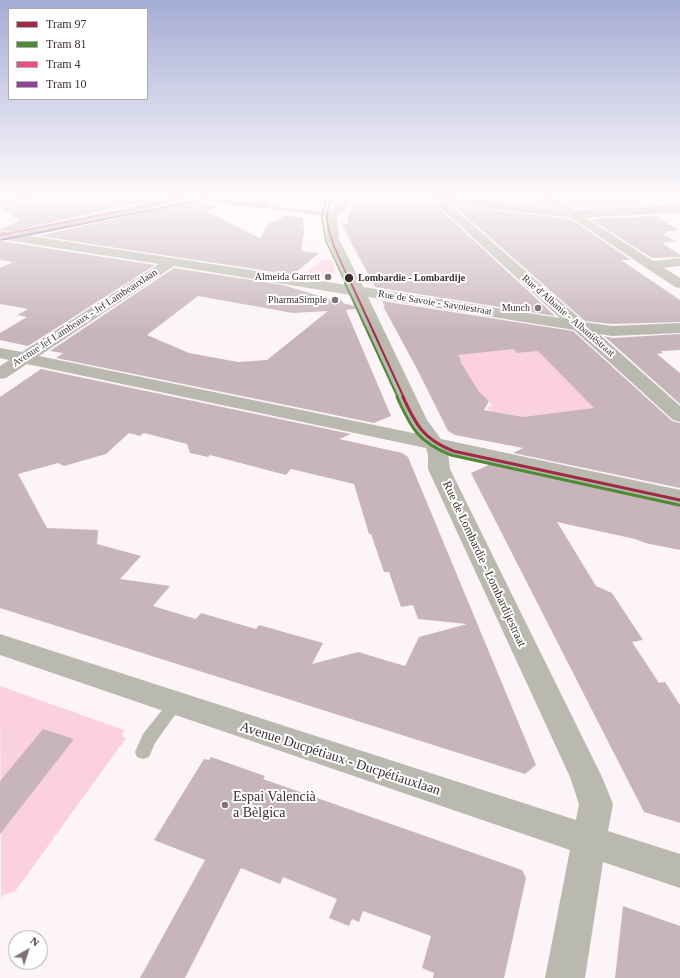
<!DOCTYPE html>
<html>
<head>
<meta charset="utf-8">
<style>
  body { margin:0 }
  #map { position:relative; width:680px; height:978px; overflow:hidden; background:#fcf4f6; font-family:Georgia,serif }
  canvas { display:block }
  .legend { position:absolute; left:8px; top:8px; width:140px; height:92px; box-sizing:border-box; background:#fff; border:1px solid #b1abad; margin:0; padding:5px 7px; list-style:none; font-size:12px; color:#3b2e32 }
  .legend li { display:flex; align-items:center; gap:8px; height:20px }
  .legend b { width:20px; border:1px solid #b1abad }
  .north { position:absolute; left:8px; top:930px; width:40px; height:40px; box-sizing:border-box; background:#fff; border:1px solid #b1abad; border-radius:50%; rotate:39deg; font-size:11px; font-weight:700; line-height:16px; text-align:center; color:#3b2e32 }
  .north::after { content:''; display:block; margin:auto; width:14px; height:18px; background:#7f7377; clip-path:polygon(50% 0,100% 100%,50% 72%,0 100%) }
</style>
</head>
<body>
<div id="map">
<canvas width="680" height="978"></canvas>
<ul class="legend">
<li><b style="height:5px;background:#a12944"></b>Tram 97</li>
<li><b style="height:5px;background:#4c8b33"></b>Tram 81</li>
<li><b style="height:5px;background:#ea4f80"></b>Tram 4</li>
<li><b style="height:5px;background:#8f4199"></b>Tram 10</li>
</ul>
<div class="north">N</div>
</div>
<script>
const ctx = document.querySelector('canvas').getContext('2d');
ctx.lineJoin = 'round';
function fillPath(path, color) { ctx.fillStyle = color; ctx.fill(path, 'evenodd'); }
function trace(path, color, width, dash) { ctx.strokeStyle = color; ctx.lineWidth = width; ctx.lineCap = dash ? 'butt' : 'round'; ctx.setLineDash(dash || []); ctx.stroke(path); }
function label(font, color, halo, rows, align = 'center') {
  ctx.font = font + ' Georgia,serif'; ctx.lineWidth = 4; ctx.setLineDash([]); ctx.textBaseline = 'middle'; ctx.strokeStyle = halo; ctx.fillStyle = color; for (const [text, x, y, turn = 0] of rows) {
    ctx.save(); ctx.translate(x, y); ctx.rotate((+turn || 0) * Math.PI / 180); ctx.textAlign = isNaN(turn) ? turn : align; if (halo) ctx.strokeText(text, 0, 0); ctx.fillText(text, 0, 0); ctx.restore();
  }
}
fillPath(new Path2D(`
  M322,260H332L335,272L328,273L324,277L327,279L311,276L314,274L306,273Z
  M430,332L516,342L512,349H514L517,353L543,350L602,408L539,420L490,411L487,407L492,406L489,401L485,402L458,362L462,361L460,357Z
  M0,686L124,730L122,733L123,737L126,738L14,893L12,892L3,895L1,899Z`), '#fcd1df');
fillPath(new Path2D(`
  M54,195H120L156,199L22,229L15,232L0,230L20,220L2,208Z
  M367,195H409L411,198L436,202V204L438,207L555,316L375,287L341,223L348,224V214L351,209Z
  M450,195H536L551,206Z
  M552,195H624L640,205L574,208Z
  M181,202L217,206L207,212L260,238L269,223L275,222L285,215L303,218L304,233L301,251L319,253L293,275L39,236L128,216Z
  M454,206L571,219L631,260H621L680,300V322L612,324L585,321Z
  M656,216L678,230L664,232L668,233L662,234L676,241L662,243L680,255V257L652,258L590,219Z
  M0,241L155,265L28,346L0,340V333L27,317L17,315L28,309L0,304V268L13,262L0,260Z
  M174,268L283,285L339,302L342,300L343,303L354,306L356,309L346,310L391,416L374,423L56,358L63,353L50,351ZM198,296L293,313L328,311L267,360L238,362L189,353L147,335Z
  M382,301L573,331L672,421L680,423V488L513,453L523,448L455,435L448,431L417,369L383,306H385ZM514,349L517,353L538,351L594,408L523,417L484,410L489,401L479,392L460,361H462L458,355Z
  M680,334V350L661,351L663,353L657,354L680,373V404L604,336L612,338Z
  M41,369L351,434L339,439L402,453L408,457L536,765L525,774L0,608V397ZM129,433L140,436L144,433L187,444L190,453L208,457L210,455L286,475L291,469L354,484L369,534H371L384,572H389L401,607L413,605L418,619L467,624L419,637L405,666L358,652L312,664L323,643L259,625L256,629L201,613L196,619L153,606L170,586L120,579L141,556L97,544L98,530L47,528L18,474L58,463L64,466L106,454Z
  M491,464L680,505V550L645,543L635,539L557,522L596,586L612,593L643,640L632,642L659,683L665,682L680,705V823L644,812L471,473Z
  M43,729L74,739L0,834V781Z
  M211,757L265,776L263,779L522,870L526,878L504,978H433L434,973L422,968L431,936L363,911L359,922L352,919L349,926L329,918L337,899L283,877L280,884L241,868L185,978H140L205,860L154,840L204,759L209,760Z
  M623,906L680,926V978H615Z`), '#c8b5bc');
fillPath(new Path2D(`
  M185,195L331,213L334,215L331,217L187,198L184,196Z
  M175,698L180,700L182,704L180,708L155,743L149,757L143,759L137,757L135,752L143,734L170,700Z`), '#b9b9af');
fillPath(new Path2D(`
  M271,195H280L261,208H255L254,206L255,204Z`), '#b9b9af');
fillPath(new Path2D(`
  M25,195H44L42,197L0,207V201Z
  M178,195H196L194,197L128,215L31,236L347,285L327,239L325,215L349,195H360L337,216L339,239L363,287L560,318L439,206L437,204L439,201L411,197L410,195H440L573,210L680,205V213L573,218L449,204L584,322L612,326L680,323V333L612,336L599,334L680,406V422L673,420L574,330L368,297L427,420L441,439L680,490V504L448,453L450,469L602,777L613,804L608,831L680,854V888L603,862L585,978H545L570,850L0,655V634L576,820L579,804L570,777L428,469V455L426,448L27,364L6,378L0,379V366L9,360L0,358V348L22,352L159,264L0,239V231L16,234L18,231L22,230L127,208ZM174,266L351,295L408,421L418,434L39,356Z
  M680,258V266L651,269L646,268L644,265L646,262Z`), '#b9b9af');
fillPath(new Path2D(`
  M537,195H550L680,278V288L675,287Z`), '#b8b8ab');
trace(new Path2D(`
  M329,195C332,204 326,211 327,219C330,243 342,263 351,284`), '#a12944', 1.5);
trace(new Path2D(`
  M351,283L404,398`), '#a12944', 2);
trace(new Path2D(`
  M403,397C416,425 423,439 453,451L680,500`), '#a12944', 3);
trace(new Path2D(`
  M324,197L326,200L322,217L326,241L346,284`), '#4c8b33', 1.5);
trace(new Path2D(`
  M345,283L398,398`), '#4c8b33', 2);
trace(new Path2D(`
  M397,397C411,428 418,442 451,455L679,505`), '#4c8b33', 3);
trace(new Path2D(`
  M0,235L200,195`), '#ea4f80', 1.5);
trace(new Path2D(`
  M1,240L201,200`), '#8f4199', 1.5);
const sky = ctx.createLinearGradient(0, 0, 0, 332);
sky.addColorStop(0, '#a5acd5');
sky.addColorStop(0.59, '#fefafb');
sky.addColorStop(1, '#fefafb00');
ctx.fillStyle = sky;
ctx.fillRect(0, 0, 680, 332);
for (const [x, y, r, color] of [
  [328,277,4,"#7f7377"],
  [349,278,5,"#3b2e32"],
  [335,300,4,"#7f7377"],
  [538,308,4,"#7f7377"],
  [225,805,4,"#7f7377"]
]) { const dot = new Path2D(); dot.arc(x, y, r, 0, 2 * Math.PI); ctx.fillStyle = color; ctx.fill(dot); trace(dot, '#fff', 1.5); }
label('10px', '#3b2e32', '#fff', [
  ["Almeida Garrett",320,277],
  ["PharmaSimple",327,300],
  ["Munch",530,308]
], 'right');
label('bold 10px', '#3b2e32', '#fff', [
  ["Lombardie - Lombardije",358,278]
], 'left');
label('10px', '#3b2e32', '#fff', [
  ["Rue de Savoie - Savoiestraat",435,303,9],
  ["Rue d'Albanie - Albaniëstraat",568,316,41],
  ["Avenue Jef Lambeaux - Jef Lambeauxlaan",85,318,-33]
]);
label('12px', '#3b2e32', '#fff', [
  ["Rue de Lombardie - Lombardijestraat",484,564,65]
]);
label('14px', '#3b2e32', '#fff', [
  ["Avenue Ducpétiaux - Ducpétiauxlaan",340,759,18]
]);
label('14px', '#3b2e32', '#fff', [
  ["Espai Valencià",233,797],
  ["a Bèlgica",233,813]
], 'left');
</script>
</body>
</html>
